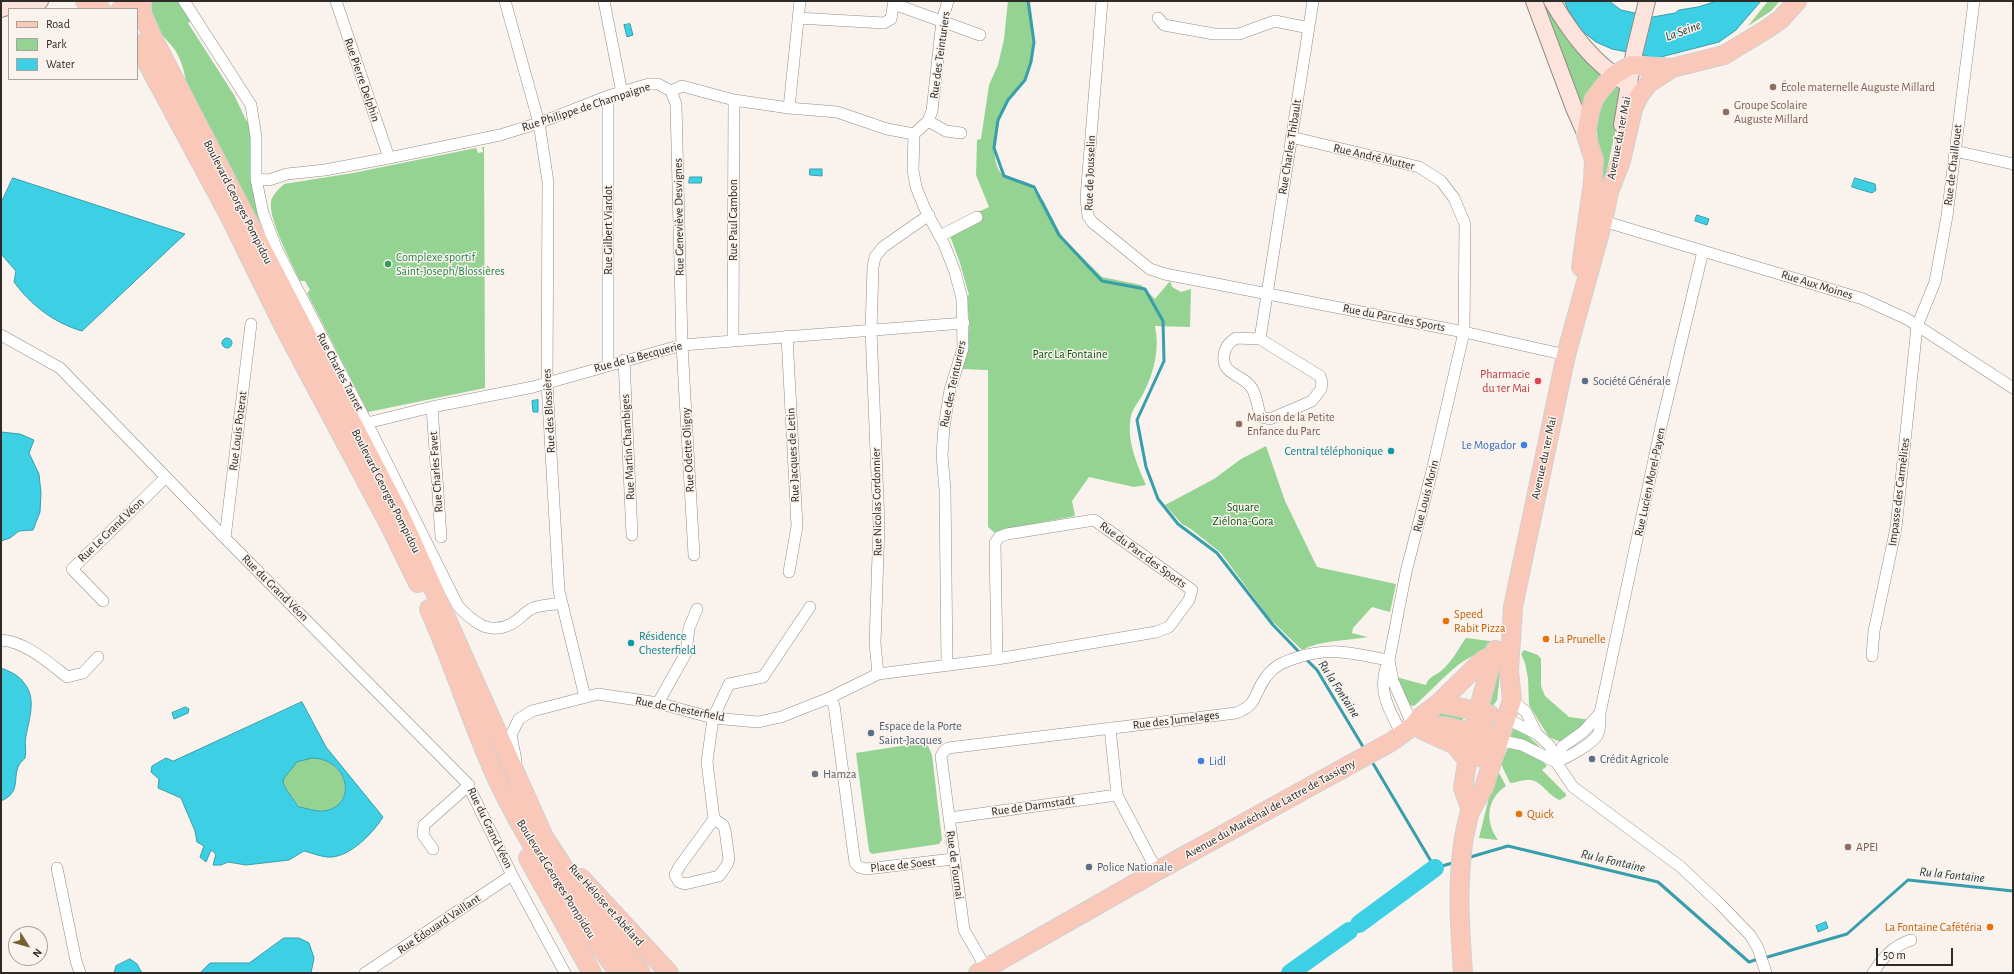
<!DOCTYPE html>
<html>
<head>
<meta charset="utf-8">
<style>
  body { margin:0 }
  #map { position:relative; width:2014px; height:974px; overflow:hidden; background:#f9f2ed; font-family:"Alegreya Sans",sans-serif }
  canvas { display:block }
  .frame { position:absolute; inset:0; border:2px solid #2d2a28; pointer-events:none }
  .legend { position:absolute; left:8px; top:8px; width:130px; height:72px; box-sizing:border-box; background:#f9f2ed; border:1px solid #a7a29e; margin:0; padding:5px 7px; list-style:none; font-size:12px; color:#2d2a28 }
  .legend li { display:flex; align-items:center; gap:8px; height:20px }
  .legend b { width:20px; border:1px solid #a7a29e }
  .north { position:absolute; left:8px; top:926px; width:40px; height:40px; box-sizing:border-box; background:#f9f2ed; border:1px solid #a7a29e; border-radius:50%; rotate:127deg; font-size:11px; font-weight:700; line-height:16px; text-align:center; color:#2d2a28 }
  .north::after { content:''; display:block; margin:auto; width:14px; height:18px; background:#786131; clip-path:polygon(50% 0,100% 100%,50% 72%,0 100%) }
  .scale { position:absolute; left:1876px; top:948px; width:77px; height:18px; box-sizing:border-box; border:2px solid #2d2a28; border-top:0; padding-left:5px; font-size:12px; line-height:14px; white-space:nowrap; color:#2d2a28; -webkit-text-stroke:3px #f9f2ed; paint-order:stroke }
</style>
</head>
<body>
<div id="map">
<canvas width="2014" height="974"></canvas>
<div class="frame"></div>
<ul class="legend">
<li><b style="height:5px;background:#fac8b9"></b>Road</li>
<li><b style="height:11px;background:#94d391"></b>Park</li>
<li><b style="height:11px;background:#3dd0e5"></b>Water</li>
</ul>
<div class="north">N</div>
<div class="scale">50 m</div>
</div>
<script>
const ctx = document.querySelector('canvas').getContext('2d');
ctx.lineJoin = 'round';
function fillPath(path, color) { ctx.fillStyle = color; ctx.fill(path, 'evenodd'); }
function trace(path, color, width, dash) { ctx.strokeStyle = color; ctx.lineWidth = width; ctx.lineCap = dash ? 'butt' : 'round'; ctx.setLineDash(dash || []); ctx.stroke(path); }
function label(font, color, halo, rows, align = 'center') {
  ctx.font = font + ' "Alegreya Sans",sans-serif'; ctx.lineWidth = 3; ctx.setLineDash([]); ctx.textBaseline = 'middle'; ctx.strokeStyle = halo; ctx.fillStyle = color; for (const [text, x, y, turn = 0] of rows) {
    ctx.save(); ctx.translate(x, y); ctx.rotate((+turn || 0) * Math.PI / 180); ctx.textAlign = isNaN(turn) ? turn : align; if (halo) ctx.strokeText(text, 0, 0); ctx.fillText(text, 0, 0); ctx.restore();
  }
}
fillPath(new Path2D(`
  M152,1H178L191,21L188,23L234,95L247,122L250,121L252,187L261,229L187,92C186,77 183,63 175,50C165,36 143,20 152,1Z
  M1008,1H1030C1033,24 1037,45 1030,67C1025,82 1014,90 1007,103C998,118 988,158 1001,173C1008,181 1021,178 1029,184C1035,190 1035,196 1043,200L1062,237L1102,277L1141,285L1155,299L1170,281L1172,287L1181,292L1191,289L1190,327L1155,326C1160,349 1154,373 1143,394C1139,401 1133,408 1131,416C1126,440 1137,464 1146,485L1134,487L1089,477L1072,501L1075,516L1006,529L995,533L988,527V370L962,369C970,342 972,325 965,296L969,295L960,263L949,233L959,231L980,221L978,212L989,207L976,175L977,140L981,139L989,85L998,65L1004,39Z
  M1543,1H1546L1605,77L1583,116Z
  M1768,1H1780L1771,11L1748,26Z
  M1615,84L1622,90V100L1601,198L1596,115L1604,95Z
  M482,147H484L485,388L368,412L307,293L310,290L305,281H300C292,264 268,219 271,201C273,194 279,189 284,184L353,173L476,148L478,153L483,152Z
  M1266,446L1285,501L1317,567L1396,584L1390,612L1372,607L1353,628L1352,633L1368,637C1346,641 1321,640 1302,650L1270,619L1221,553L1191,529L1182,524L1165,505L1214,479L1241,459Z
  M1466,638L1490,641L1491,643C1480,654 1470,656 1458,665C1443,677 1429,693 1414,706L1408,705L1396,677L1426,685C1429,676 1435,676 1441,671C1452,662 1458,649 1466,638Z
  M1524,650L1538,655L1541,659V686L1545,696L1569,717L1591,720L1563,743L1549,737L1529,705L1528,678L1525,663L1521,654Z
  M1502,655L1497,700L1492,707L1487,706Z
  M1448,711L1464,718L1461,722L1435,720L1433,715Z
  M1510,726L1524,732L1542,749L1526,741L1509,736Z
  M920,743L928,746L932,755L942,840L939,844L872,854L869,851L856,753Z
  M1511,747C1525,749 1537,755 1547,766L1542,770L1566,794V796L1560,800C1548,796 1542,781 1530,780C1523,779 1517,783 1510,783L1501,764L1508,748Z
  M313,758C348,759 358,806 324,811C317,812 307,808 300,807L287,791L283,783L284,777L297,762Z
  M1498,771L1506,786C1486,799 1485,822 1498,840L1479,838L1493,781Z`), '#94d391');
const water = new Path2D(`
  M1565,1H1609L1621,10L1653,17L1675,13L1679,10L1698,7L1717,1H1761L1736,30L1719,42L1657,58L1612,49L1596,42L1582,31L1568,10Z
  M630,24L633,35L627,37L624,25Z
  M810,169H822V176L810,175Z
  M690,177H702L701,183H689Z
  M13,178L185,234L82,331C54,323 31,305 14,282L16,271L1,254V203Z
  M1855,178L1875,184L1876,190L1872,193L1852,187Z
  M1697,215L1709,219L1707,225L1695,221Z
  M222 343a5 5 0 1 1 10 0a5 5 0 1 1-10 0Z
  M538,400V412H533L532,401Z
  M1,432L20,434L34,440L29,453L39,474L41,493L40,512L33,530L19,531L10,538L1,541Z
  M1,668C9,671 19,675 24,683C37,698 29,719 26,736C24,743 27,751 25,758C24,760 20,762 19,765C12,778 22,792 1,801Z
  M302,702L326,747L383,817C373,833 352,855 332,857C324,858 312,853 304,851L289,860L246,865L228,862L221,865H213L216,854L211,850L206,862L200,857L204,846L197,842L195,831L181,798L158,788L159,779L151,772L152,766L166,758L173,761ZM313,758C349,759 358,806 324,811C317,812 306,808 299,807L287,791L283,783L284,778L297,762Z
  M186,707L189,709L188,713L174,719L172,713Z
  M1826,922L1828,928L1818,932L1816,926Z
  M284,938H299L309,943L314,958L311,973H200L210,963H249Z
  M130,959L137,964L142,973H114L116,966Z`);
fillPath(water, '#3dd0e5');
trace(water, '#389eac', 1);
trace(new Path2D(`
  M1028,1L1034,42L1031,62L1025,80L1008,100L998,120L994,148L1004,176L1034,187L1059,235L1102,281L1145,289L1163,321L1164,361L1137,420L1146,467L1158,499L1178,524L1217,553L1273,625L1301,654
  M1305,658L1317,670L1365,750
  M1371,760L1435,868L1456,862
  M1467,858L1508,846L1658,882L1749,962L1758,959
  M1764,958L1847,934L1908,880L2013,891`), '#389eac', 3);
trace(new Path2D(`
  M1359,924L1435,868
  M1290,973L1349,931`), '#3dd0e5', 18);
const street = new Path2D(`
  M184,1L251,105L256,137V179L263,213L277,250L367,423L458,606C472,621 489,636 511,624C519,620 524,613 531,609C539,605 552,605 562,603
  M336,1L389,158
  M505,1L539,123L548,182L547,383L559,591L585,697
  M604,1L622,93
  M1102,1L1086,198L1088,216L1092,222L1150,269L1165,274L1464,332L1566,355
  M894,4L980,35
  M798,18L884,23L891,19L894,1
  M1158,18L1164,25L1214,34H1239L1275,21L1309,28
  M671,91L676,104L682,345L694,555
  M789,108L800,1
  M928,121L946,131L961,133
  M914,134L913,170L916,187L925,209L944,244L955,272L962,299L963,348L950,390L944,427L942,455L945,490L947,664
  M914,134L928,121L932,111L942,21L948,1
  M1291,137L1419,167L1441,181L1454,198L1465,224L1464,332L1431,475L1406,572L1389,660C1376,689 1388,708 1402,734
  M1955,151L2013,164
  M256,179L269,180L287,174L325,170L389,158L500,135L539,123L608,96L649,84H658L671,91L682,86L734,100L789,108L837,112L887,129L914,134
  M1600,217L1603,221L1863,299L1907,319L2013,388
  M940,236L977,217
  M1,335L60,368L225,538L467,783L512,875L565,973
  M787,336L797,526L789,572
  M1236,338L1260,339L1320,376L1322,383L1321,389L1312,401L1270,419L1261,417C1258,409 1257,399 1253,390C1245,374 1221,376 1224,355C1225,347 1229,342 1236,338Z
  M1260,339L1313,1
  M733,340L734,100
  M624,360L632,535
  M608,364V96
  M432,407L441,537
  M367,423L432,407L533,387L682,345L964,323
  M225,538L251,324
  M103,601L72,569L166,477
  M1,640C26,642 48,662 67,677L83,673L98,657
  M1872,656L1874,631L1896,528L1917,326L1935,282L1947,216L1974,1
  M1389,660L1393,681L1413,726
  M878,674L875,643L879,525L871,330L873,267L875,257L883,247L929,215
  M829,698L834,705L855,863L859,867L866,869L953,859
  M1512,700L1526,712L1537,734
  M658,703L686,653L689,628L697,609
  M1505,718L1537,734L1550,746L1556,762L1573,787L1681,867L1720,904L1750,935L1758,948L1766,973
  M1110,728L1117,795L1157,871
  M1498,740L1522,745L1556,762
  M516,760L511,735L519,719L532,711L598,694L658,703L713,718L758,722L781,717L829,698L878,674L997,659L1156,632L1169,627L1189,600L1192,590L1094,520L1007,534L999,537L995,543L997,659
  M1556,762C1567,758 1590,745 1597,736C1601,730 1600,720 1600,713L1662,422L1703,251
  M1556,762L1562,747L1584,731L1600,713
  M949,818L1117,795
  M714,819L723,825L725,830L729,859L727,865L719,876L685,884L679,882L675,875L679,867L714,819L707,762L713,718L729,684L763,677L810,607
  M433,849L423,835L424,825L469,785
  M57,868L76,961L80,973
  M986,968L964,930L941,756L944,751L948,748L1236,713C1259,704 1253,694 1266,677C1274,666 1283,662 1296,658C1331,646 1354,654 1389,660
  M365,973L512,875
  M1873,973C1883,957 1893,946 1911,940`);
const secondary = new Path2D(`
  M1534,1L1574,108L1586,135
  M1552,1C1571,33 1593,63 1625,82
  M1,9L16,4L40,1
  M1622,125L1634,54L1647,1`);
const primary = new Path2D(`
  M85,1L101,9
  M142,1V13L153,38L403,521L544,837L582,896L641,973
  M121,9L136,1
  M137,44L230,217L284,327L389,524L418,583
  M1581,267L1593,182L1594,160L1586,135L1590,112L1594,99L1603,87L1614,75L1632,65L1672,68L1724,55L1767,29L1781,19L1797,1
  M429,609C454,665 472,725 498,781C530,849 574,913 619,973
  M1439,703L1489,714
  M1478,711L1487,737L1482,758
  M1413,726H1445L1483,736
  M1422,730L1455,745L1467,760
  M1471,810L1484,787L1512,700L1509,671L1513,607L1566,355L1603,221L1609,192L1621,161L1633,109L1639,96L1649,83L1672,68
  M1471,810L1463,788L1472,733L1495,650
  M528,858L592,973
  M581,878L669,973
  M978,973L1157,871L1391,742L1413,726L1419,718L1439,703L1483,660L1493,655
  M1463,973C1460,930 1457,887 1463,844C1465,829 1470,814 1472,799`);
trace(street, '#938d88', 12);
trace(secondary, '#938d88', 18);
trace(primary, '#d1d0d0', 20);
trace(street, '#fff', 11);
trace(secondary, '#fce4dc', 16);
trace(primary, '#fac8b9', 18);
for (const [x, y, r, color] of [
  [1773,87,4,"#8d6e63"],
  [1726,112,4,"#8d6e63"],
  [388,264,4,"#2e9e5b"],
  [1538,381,4,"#e0444e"],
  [1585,381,4,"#5c6f8a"],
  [1239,424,4,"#8d6e63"],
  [1524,445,4,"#3f7fe0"],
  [1391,451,4,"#0f9aa8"],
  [1446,621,4,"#e8710a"],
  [1546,639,4,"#e8710a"],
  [631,643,4,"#0f9aa8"],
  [871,733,4,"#5c6f8a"],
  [1592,759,4,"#5c6f8a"],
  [1201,761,4,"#3f7fe0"],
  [815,774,4,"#6b7280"],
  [1519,814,4,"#e8710a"],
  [1848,847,4,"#8d6e63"],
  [1089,867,4,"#5c6f8a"],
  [1990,927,4,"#e8710a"]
]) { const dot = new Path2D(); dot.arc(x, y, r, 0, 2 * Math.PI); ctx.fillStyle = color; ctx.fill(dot); trace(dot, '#f9f2ed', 1.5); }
label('12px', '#2d2a28', '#f9f2ed', [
  ["Rue des Teinturiers",940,55,-82],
  ["Rue Pierre Delphin",362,80,71],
  ["Rue Philippe de Champaigne",586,107,-18],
  ["Avenue du 1er Mai",1619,138,-79],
  ["Rue Charles Thibault",1290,147,-81],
  ["Rue André Mutter",1374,157,13],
  ["Rue de Chaillouet",1953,165,-83],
  ["Rue de Jousselin",1090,173,-88],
  ["Boulevard Georges Pompidou",238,202,63],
  ["Rue Geneviève Desvignes",679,217,-91],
  ["Rue Paul Cambon",733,220,-90],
  ["Rue Gilbert Viardot",608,230,-90],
  ["Rue Aux Moines",1817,285,17],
  ["Rue du Parc des Sports",1394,318,11],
  ["Rue de la Becquerie",638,357,-15],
  ["Rue Charles Tanret",340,372,62],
  ["Rue des Teinturiers",953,384,-78],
  ["Rue des Blossières",549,411,-93],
  ["Rue Louis Poterat",238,431,-83],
  ["Rue Martin Chambiges",628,447,-93],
  ["Rue Odette Oligny",688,450,-93],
  ["Rue Jacques de Letin",793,455,-93],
  ["Avenue du 1er Mai",1544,458,-78],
  ["Rue Charles Favet",436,472,-94],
  ["Rue Lucien Morel-Payen",1650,482,-78],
  ["Boulevard Georges Pompidou",386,491,63],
  ["Impasse des Carmélites",1899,492,-83],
  ["Rue Louis Morin",1426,496,-76],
  ["Rue Nicolas Cordonnier",877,502,-91],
  ["Rue Le Grand Véon",111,530,-44],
  ["Rue du Parc des Sports",1143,555,36],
  ["Rue du Grand Véon",275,588,45],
  ["Rue de Chesterfield",680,709,11],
  ["Rue des Jumelages",1176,720,-7],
  ["Rue de Darmstadt",1033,806,-8],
  ["Avenue du Maréchal de Lattre de Tassigny",1270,809,-29],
  ["Rue du Grand Véon",490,828,64],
  ["Place de Soest",903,865,-6],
  ["Rue de Tournai",955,865,82],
  ["Boulevard Georges Pompidou",556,879,58],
  ["Rue Héloïse et Abélard",606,905,48],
  ["Rue Édouard Vaillant",439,924,-34]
]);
label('12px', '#785e54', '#f9f2ed', [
  ["École maternelle Auguste Millard",1781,87],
  ["Groupe Scolaire",1734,105],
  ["Auguste Millard",1734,119],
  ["Maison de la Petite",1247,417],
  ["Enfance du Parc",1247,431],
  ["APEI",1856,847]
], 'left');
label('12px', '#27864d', '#f9f2ed', [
  ["Complexe sportif",396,257],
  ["Saint-Joseph/Blossières",396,271]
], 'left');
label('12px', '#08540f', '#f9f2ed', [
  ["Parc La Fontaine",1070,354],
  ["Square",1243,507],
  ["Ziélona-Gora",1243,521]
]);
label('12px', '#be3a42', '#f9f2ed', [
  ["Pharmacie",1530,374],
  ["du 1er Mai",1530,388]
], 'right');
label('12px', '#4e5e75', '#f9f2ed', [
  ["Société Générale",1593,381],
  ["Espace de la Porte",879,726],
  ["Saint-Jacques",879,740],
  ["Crédit Agricole",1600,759],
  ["Police Nationale",1097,867]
], 'left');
label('12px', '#366cbe', '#f9f2ed', [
  ["Le Mogador",1516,445],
  ["Lidl",1209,761,"left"]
], 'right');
label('12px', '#0d838f', '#f9f2ed', [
  ["Central téléphonique",1383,451],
  ["Résidence",639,636,"left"],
  ["Chesterfield",639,650,"left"]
], 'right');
label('12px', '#c56008', '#f9f2ed', [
  ["Speed",1454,614],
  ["Rabit Pizza",1454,628],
  ["La Prunelle",1554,639],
  ["Quick",1527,814],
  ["La Fontaine Cafétéria",1982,927,"right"]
], 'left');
label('12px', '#5b616d', '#f9f2ed', [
  ["Hamza",823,774]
], 'left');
label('italic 13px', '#1f363a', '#f9f2ed', [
  ["La Seine",1683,31,-20],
  ["Ru la Fontaine",1339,689,57],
  ["Ru la Fontaine",1613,861,13],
  ["Ru la Fontaine",1952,875,6]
]);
</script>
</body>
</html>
